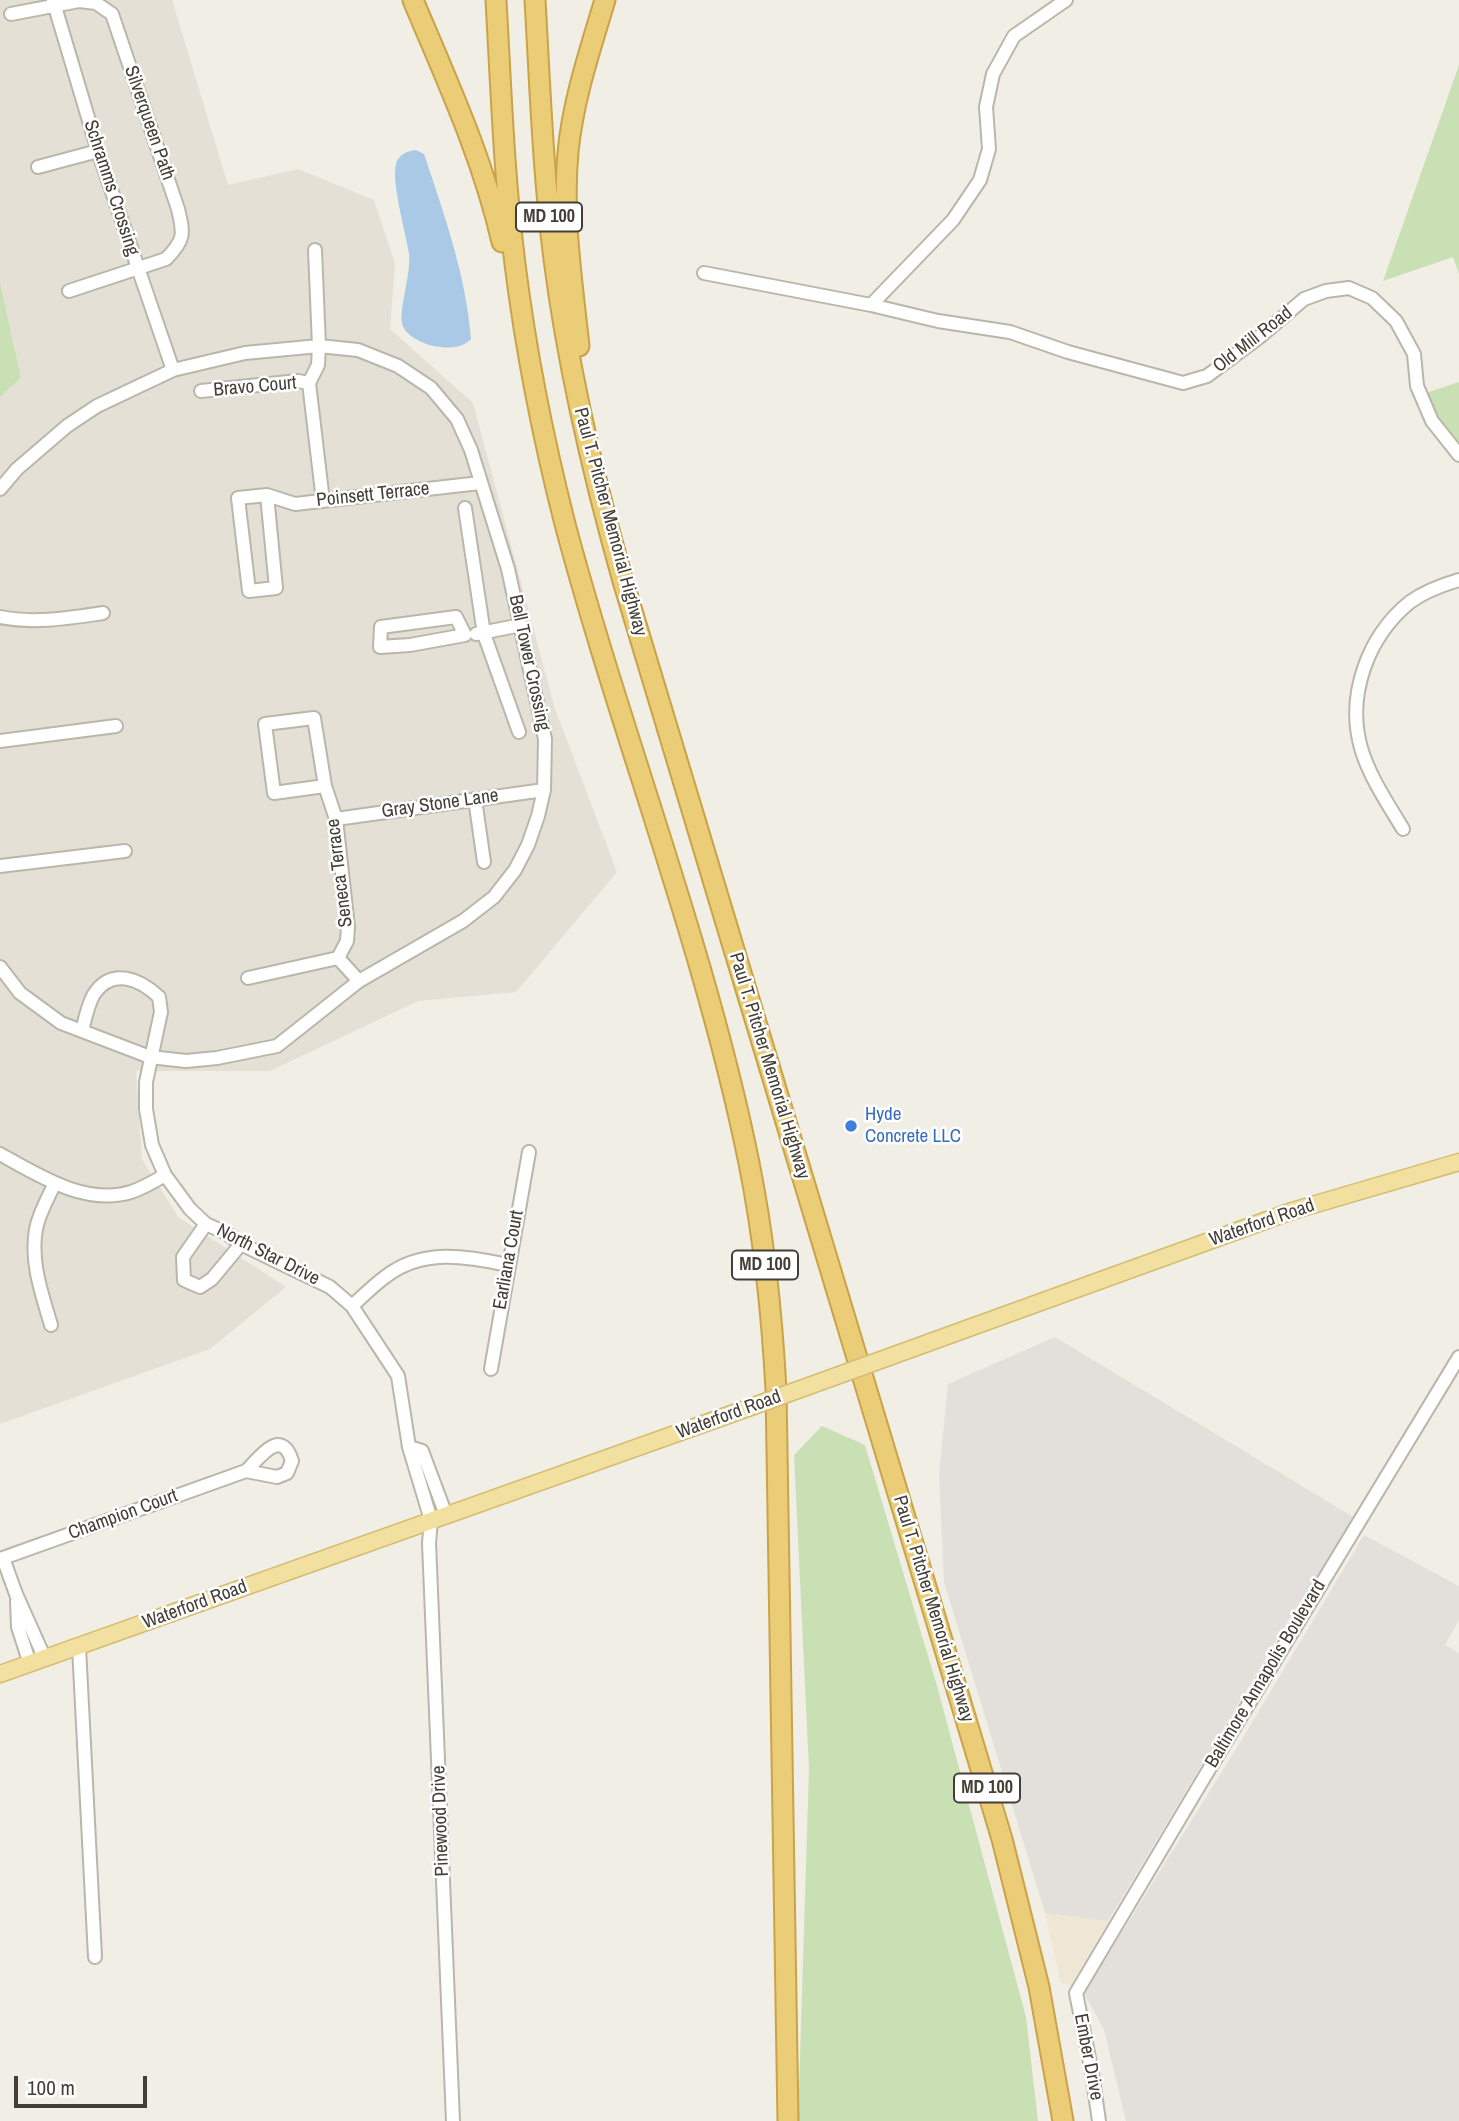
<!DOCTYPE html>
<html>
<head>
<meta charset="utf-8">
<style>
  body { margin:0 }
  #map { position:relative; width:1459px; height:2121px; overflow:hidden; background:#f1eee6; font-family:"Archivo Narrow",sans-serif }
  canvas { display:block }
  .scale { position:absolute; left:14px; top:2076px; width:133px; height:32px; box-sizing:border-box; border:4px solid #433f36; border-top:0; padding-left:9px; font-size:21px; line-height:24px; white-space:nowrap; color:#433f36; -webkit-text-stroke:5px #fff; paint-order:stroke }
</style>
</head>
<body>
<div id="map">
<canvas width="1459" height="2121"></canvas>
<div class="scale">100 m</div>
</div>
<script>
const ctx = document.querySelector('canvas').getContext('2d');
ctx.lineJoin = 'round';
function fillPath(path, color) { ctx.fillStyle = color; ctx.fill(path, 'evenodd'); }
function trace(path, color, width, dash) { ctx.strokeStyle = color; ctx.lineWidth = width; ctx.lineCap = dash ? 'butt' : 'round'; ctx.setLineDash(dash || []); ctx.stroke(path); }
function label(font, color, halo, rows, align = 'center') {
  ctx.font = font + ' "Archivo Narrow",sans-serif'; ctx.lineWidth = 5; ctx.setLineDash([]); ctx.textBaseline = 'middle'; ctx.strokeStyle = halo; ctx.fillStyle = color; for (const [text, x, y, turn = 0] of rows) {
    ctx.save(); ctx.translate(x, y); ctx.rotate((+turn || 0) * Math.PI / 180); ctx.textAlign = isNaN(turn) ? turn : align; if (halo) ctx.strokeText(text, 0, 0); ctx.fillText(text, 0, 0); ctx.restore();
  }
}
fillPath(new Path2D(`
  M0,0H172L228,185L298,169L374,200L395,263L390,329L473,403L555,709L617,872L516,992L418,1001L270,1071H136L142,1159L178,1217L286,1287L210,1349L0,1424V397L21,378L0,282Z`), '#e4e0d5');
fillPath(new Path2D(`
  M1045,1913L1108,1921L1071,1985L1061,1983Z`), '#f0e6d4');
fillPath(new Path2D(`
  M1055,1337L1355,1518L1289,1619L1108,1921L1045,1913L944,1582L939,1474L948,1384Z
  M1364,1535L1459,1586V1620L1445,1645L1459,1653V2121H1126L1104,2030L1084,1993L1241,1741Z`), '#e3e0db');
fillPath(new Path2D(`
  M1459,65V274L1453,257L1383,281Z
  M0,282L21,378L0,397Z
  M1459,382V443L1428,407L1423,394Z
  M822,1426L865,1445L937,1686L1026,2017L1038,2121H798L809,1769L794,1455Z`), '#c9e0b4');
fillPath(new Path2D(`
  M416,150L424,154C444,214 466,275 471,339C456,357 406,344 402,323C399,308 411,276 409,254C406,233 391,182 396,164C399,154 407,151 416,150Z`), '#aac9e7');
const minor = new Path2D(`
  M53,0L98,151L173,370
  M11,14L79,1L96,3L112,14L178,209C184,234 185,240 166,259L69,291
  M38,167L98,151
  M315,250L319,346L318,365L309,383L323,501
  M704,273L871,305L938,321L1010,332L1068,352L1183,383L1207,376L1262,335L1304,299L1326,291L1349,288L1372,298L1396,321L1414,354L1417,386L1432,421L1459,455
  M871,305L953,220L980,180L989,149L986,107L993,74L1014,36L1066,0
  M201,391L298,381L309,383
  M0,489L17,469L67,426L97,406L173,370L245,353L319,346L358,350L398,366L431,388L457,419L471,450L508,569L545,739L544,790L538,816L528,845L515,870L494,897L463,921L359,981L277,1046L217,1058L186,1061L150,1057L61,1023L20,993L0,967
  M267,495L276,588L249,591L238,498Z
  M267,495L295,504L480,483
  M465,508L484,634L519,732
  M0,617C34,624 69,618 103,613
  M456,617L465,635L410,645L380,647L381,627Z
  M476,634L521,625
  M314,718L325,786L274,793L265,724Z
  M0,741L116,726
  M325,786L336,819L348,927L347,941L338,958L359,981
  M475,799L484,862
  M336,819L544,790
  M1403,829C1388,804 1369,776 1361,748C1346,695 1368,636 1410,602C1424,592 1442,585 1459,580
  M0,866L125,851
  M248,978L338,958
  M82,1031C85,1019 88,1004 94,994C112,967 140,979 159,997L161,1012L146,1082V1109L152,1145L165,1175L190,1209L206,1224L226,1233L241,1244L330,1287L352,1306L398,1376L409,1447L431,1520L429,1543L453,2121
  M0,1154C38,1175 85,1206 131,1192C143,1188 155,1181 165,1175
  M206,1224L183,1257L184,1280L200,1287L212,1279L241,1244
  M352,1306C363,1296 374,1285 385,1277C422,1248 466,1256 508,1265
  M51,1325C42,1294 30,1262 36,1229C39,1213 48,1198 55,1183
  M491,1369L529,1152
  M409,1447L422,1451L446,1515
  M3,1558L16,1594L45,1659
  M0,1559L246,1471C258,1460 281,1425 292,1461L287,1473L277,1477L246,1471
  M17,1601L18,1627L30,1664
  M79,1647L95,1957
  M1099,2121L1092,2073L1076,1993L1205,1776L1459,1357`);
const major = new Path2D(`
  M889,1357L1292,1211L1459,1162
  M0,1674L748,1408`);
const highway = new Path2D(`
  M413,0C446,79 483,158 502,242
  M496,0C501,88 504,177 515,264C526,352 543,438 565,524C622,738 705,946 749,1163C764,1238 772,1314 776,1390L788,2121
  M535,0C540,86 543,174 554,259C568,369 593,475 623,581L1002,1839L1039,1987L1063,2121
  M579,346C572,281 562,217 568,152C573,100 590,50 605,0`);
trace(minor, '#bbb6aa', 16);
trace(major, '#d4bd71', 19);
trace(highway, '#c9a348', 23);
trace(minor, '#fff', 12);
trace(major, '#f1e09f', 16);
trace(highway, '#eccd77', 19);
const majorBridge = new Path2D(`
  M748,1408L889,1357`);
trace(majorBridge, '#d4bd71', 19, []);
trace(majorBridge, '#f1e09f', 16);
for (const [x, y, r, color] of [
  [851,1126,7,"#3f7fe0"]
]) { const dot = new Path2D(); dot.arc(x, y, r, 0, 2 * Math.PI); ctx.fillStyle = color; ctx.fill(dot); trace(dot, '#fff', 2.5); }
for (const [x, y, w] of [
  [549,217,66],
  [765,1265,66],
  [987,1788,66]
]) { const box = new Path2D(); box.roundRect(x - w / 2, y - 14.5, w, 29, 5); ctx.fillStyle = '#fff'; ctx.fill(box); trace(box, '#433f36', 2); }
label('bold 18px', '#433f36', null, [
  ["MD 100",549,217],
  ["MD 100",765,1265],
  ["MD 100",987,1788]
]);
label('19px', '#433f36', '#fff', [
  ["Silverqueen Path",149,123,71],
  ["Schramms Crossing",111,188,72],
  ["Old Mill Road",1253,340,-38],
  ["Bravo Court",255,387,-5],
  ["Poinsett Terrace",373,495,-6],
  ["Paul T. Pitcher Memorial Highway",610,522,75],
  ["Bell Tower Crossing",529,663,78],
  ["Gray Stone Lane",440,804,-8],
  ["Seneca Terrace",340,873,-97],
  ["Paul T. Pitcher Memorial Highway",769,1066,73],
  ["Waterford Road",1262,1223,-19],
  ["North Star Drive",268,1255,27],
  ["Earliana Court",509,1260,-80],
  ["Waterford Road",729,1415,-20],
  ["Champion Court",123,1515,-20],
  ["Waterford Road",195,1605,-20],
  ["Paul T. Pitcher Memorial Highway",933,1609,73],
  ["Baltimore Annapolis Boulevard",1266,1674,-59],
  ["Pinewood Drive",441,1821,-92],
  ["Ember Drive",1088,2057,79]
]);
label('19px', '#366cbe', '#fff', [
  ["Hyde",865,1115],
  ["Concrete LLC",865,1137]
], 'left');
</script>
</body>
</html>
